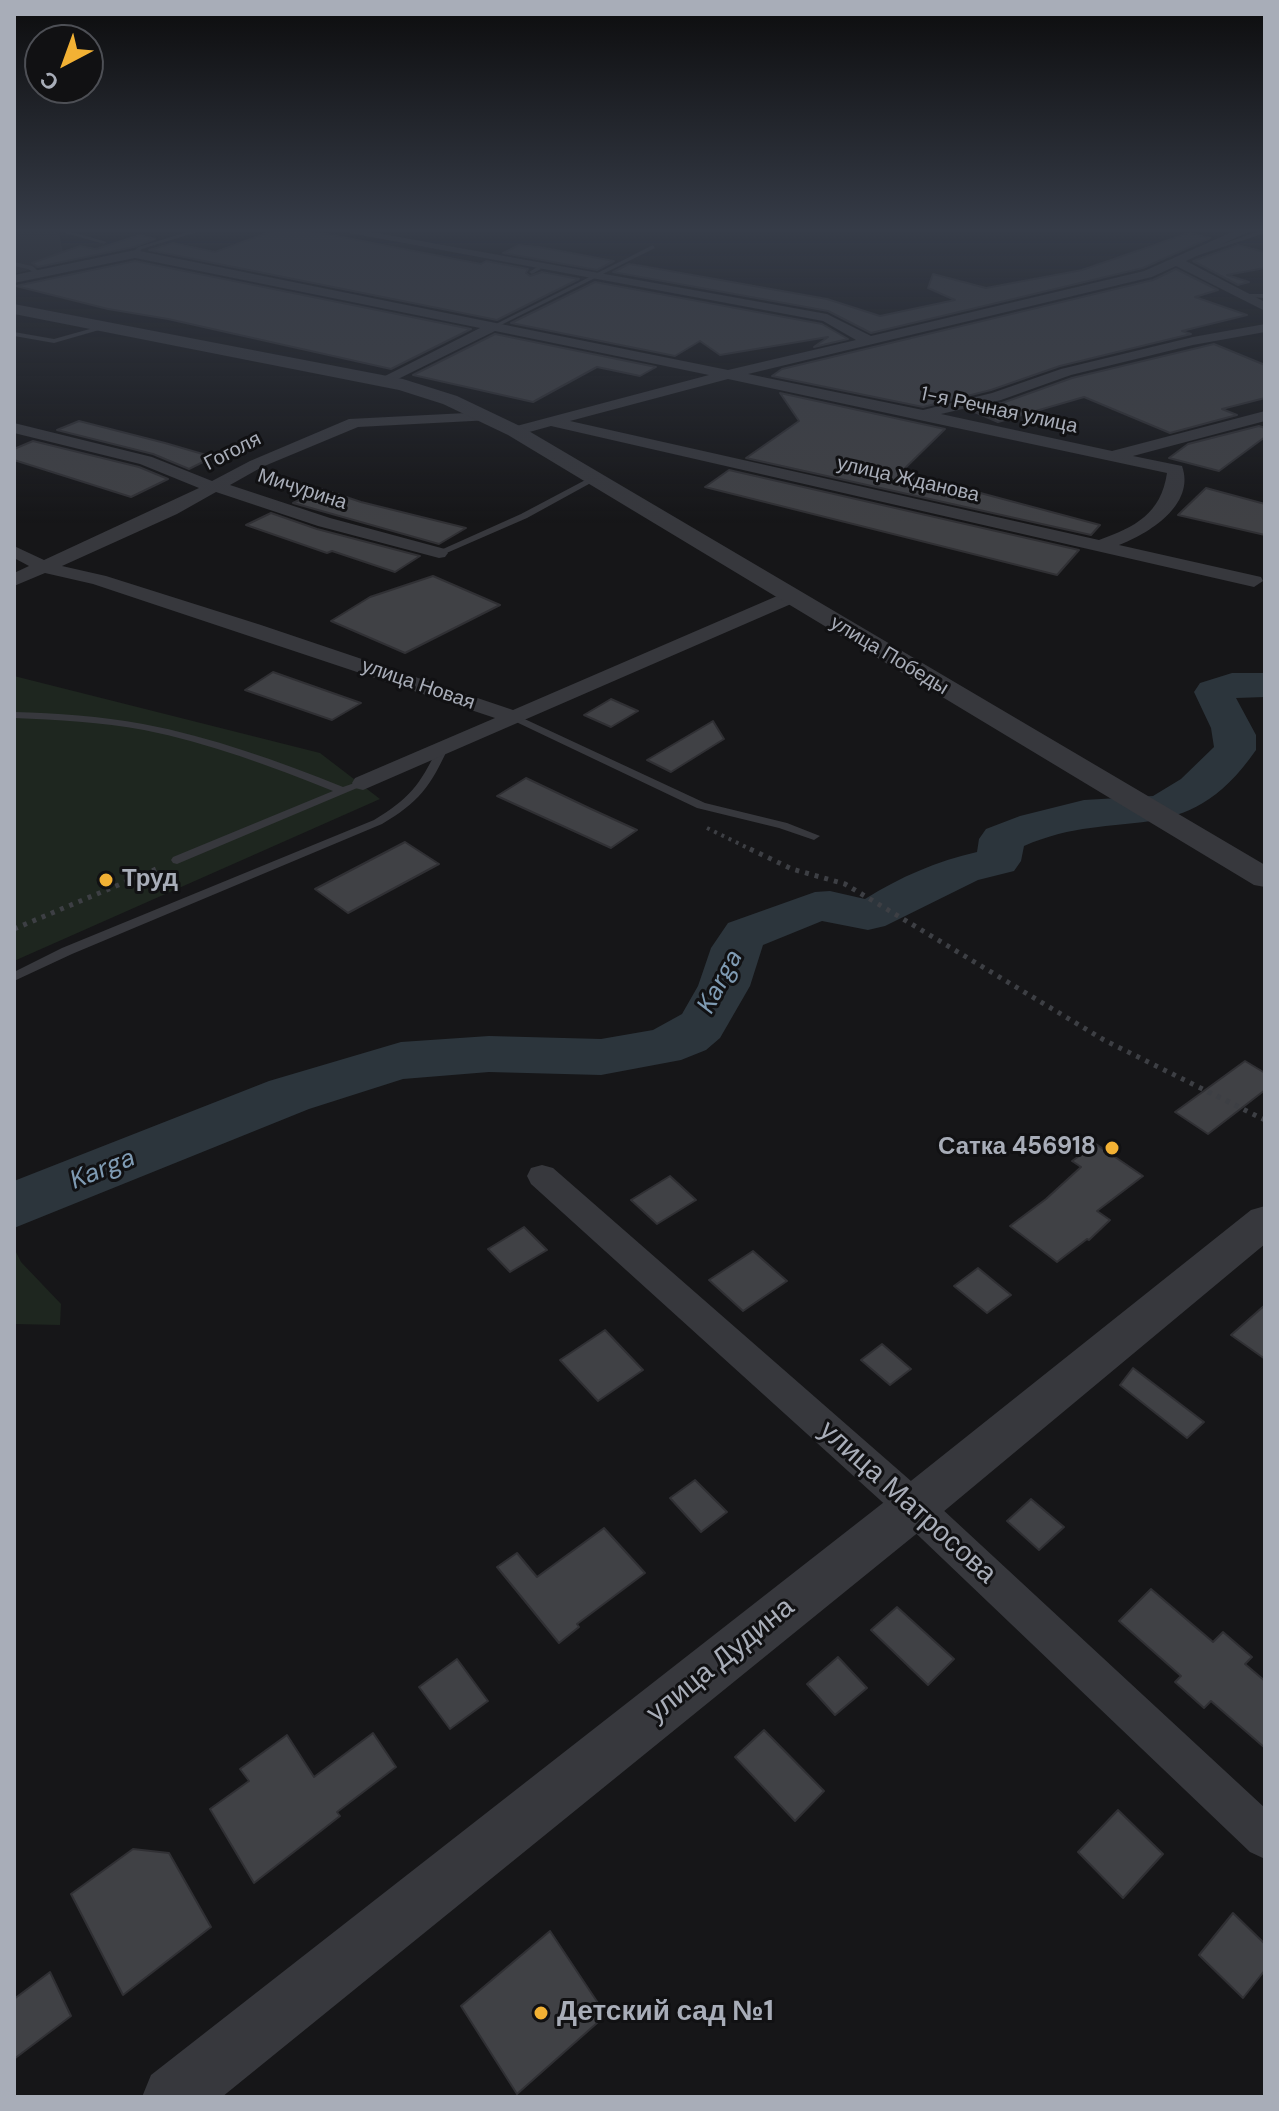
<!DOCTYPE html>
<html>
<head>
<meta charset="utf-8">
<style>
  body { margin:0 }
  #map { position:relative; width:1279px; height:2111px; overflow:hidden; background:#161618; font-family:"DM Sans",sans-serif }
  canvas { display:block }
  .frame { position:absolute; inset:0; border:16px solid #a8adb8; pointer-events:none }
  .north { position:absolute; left:24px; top:24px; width:80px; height:80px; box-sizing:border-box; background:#111113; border:2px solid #4d4f55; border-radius:50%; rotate:221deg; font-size:22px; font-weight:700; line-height:32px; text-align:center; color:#a8adb8 }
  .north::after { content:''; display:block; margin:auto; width:28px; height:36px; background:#f2b134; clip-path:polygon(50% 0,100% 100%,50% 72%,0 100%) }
</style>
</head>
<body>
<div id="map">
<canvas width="1279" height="2111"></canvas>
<div class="frame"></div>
<div class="north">С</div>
</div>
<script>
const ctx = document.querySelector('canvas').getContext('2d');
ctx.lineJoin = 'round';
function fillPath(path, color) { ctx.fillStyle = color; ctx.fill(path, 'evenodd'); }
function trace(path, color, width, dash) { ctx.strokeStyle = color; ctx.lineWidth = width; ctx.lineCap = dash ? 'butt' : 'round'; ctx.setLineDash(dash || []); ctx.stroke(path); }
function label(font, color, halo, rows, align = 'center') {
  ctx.font = font + ' "DM Sans",sans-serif'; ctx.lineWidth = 6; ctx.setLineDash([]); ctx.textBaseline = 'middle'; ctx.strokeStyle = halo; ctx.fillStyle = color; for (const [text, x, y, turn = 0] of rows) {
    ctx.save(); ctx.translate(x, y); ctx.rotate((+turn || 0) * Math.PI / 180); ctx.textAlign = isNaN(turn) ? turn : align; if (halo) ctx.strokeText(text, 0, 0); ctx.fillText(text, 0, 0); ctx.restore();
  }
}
fillPath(new Path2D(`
  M14,228H58L65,261L14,274Z`), '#222225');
fillPath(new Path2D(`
  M14,676L320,753L380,799L14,961Z
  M14,1248L21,1262L61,1304L60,1325L14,1324Z`), '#1e261f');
fillPath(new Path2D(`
  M1232,673H1265V697L1236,698L1256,735V750C1184,854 1120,804 1024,846L1021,861L1014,871L978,880L885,926L868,930L822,921L763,945L750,986L720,1038L706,1050L681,1060L601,1075L489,1072L403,1079L309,1109L14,1228V1181L269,1081L401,1042L489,1036L601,1039L653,1030L682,1014L698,986L711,948L728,923L815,892L830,891L865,899C900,877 937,861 977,852L979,839L986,829L1020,816L1084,800L1153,796L1181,779L1214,747L1211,728L1194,692L1200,683Z`), '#2c353c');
const building = new Path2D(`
  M281,228H295L481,264L486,261L528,269L526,273L530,276L542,272L579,279L497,320L149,250L173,243L215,252Z
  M1189,233L1210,238L1143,268L871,333L828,311L613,272L629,264L642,266L827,299L880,316L955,300L928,288L933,274L986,288L1082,270Z
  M140,235L155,239L134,247L38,267L32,263L80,246L96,249Z
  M519,245L539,247L614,261L597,270L503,253Z
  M1238,245L1265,252V268L1227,275L1249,282L1238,285L1193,261Z
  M135,261L471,329L391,369L168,319L108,309L16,286Z
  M1176,269L1218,290L1195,297L1247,315L1182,331L1191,334L1060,366L991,390L923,407L772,376L782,369L1153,280Z
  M595,282L822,324L848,339L814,347L828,337L720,355L700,341L675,356L511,323Z
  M495,334L656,367L640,376L597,367L533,402L413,375Z
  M1214,344L1265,365V398L1222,409L1237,415L1170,433L1084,397L998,422L970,410L1002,403L1072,378Z
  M780,393L945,429L898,475L958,487L1100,525L1091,535L746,458L799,421Z
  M79,421L165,443L213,457L189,469L153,454L57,430Z
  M1259,426L1265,428V437L1219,471L1169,458L1188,444Z
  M33,441L139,467L168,479L131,497L14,460V449Z
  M729,470L1079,550L1057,575L705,487Z
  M1206,488L1265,504V535L1178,515Z
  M322,489L361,502L466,528L439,544L293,503Z
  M271,513L317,529L420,556L395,572L332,551L327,553L246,525Z
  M433,576L500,605L405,653L331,621L370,597Z
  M273,672L361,703L332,720L245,690Z
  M611,699L638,711L611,727L584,715Z
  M713,721L724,739L671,772L647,760Z
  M526,778L589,808L637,830L611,848L497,796Z
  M405,842L439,864L348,913L315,889Z
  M1245,1061L1265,1073V1090L1208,1134L1175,1112Z
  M1096,1144L1143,1176L1097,1211L1110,1220L1089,1240L1087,1239L1057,1262L1010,1226L1046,1199L1081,1167L1072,1161Z
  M670,1176L696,1200L657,1224L631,1200Z
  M524,1227L547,1250L510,1272L488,1249Z
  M753,1251L787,1281L743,1311L709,1280Z
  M978,1268L1011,1295L987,1313L954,1286Z
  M1265,1305V1359L1231,1335Z
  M605,1330L643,1370L598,1401L560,1360Z
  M882,1344L911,1369L890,1385L861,1360Z
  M1133,1368L1204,1422L1187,1438L1120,1385Z
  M695,1480L727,1512L701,1532L670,1498Z
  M1031,1499L1064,1527L1039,1550L1007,1521Z
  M604,1528L645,1573L577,1624L579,1627L559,1643L497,1567L517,1553L537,1577Z
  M1151,1589L1213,1642L1223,1632L1252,1657L1245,1664L1265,1681V1748L1211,1701L1204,1708L1175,1682L1181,1676L1119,1621Z
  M897,1607L954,1659L928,1685L871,1630Z
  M838,1657L867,1688L835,1715L807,1684Z
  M457,1659L488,1701L450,1729L419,1687Z
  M764,1730L824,1791L795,1821L735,1757Z
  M373,1733L396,1767L337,1812L340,1816L254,1883L210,1809L249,1781L240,1769L287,1735L314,1777Z
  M1118,1810L1163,1854L1123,1898L1078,1852Z
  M133,1849L169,1853L211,1927L123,1995L71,1894Z
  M1233,1913L1265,1944V1970L1243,1998L1199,1955Z
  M550,1931L606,2015L517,2094L461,2006Z
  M50,1972L71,2016L14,2059V1999Z`);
fillPath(building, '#404145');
trace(building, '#303034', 2);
trace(new Path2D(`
  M707,828L754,851`), '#3d3f44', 4, [3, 5]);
trace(new Path2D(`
  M750,849L792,869L845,884L1104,1040L1265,1120
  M14,929L161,867`), '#3d3f44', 5, [4, 6]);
fillPath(new Path2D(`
  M48,228H58L107,242L104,244Z
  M201,228H210L142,249L137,255L132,254L138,247Z
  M1265,229V233L1196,256L1191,255Z
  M653,245L655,248L497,327L492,326Z
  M14,262L32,266L41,273L36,274L28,269L14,266Z
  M539,266L541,269L532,274L529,272Z
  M1245,294H1265V298L1243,297Z
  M104,325L106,328L54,343L14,336V332L54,339Z
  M591,477L598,479L527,518L442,555L434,553L521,514Z
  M14,712C57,713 100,716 143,724C212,737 278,761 343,787L363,780L369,783L177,864L173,863L171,860L173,857L333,791C271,766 209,743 144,730C101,722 58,720 14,718Z
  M516,715L705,803L787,823L820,836L814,840L779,828L697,808L512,720L511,718Z
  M443,745L448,748C431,786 418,803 382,824L72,954L14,981V972L62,948L374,820C410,798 419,786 438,748Z`), '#37383d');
fillPath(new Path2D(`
  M323,228H349L827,314L871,336L1144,271L1241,228H1257L1186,261L1265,302V311L1176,266L1152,277L748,374L923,410L992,393L1061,369L1193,337L1265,324V332L1193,345L1071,375L1001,400L941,414L1112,451L1265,411V421L1133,456L1182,466C1196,505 1148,534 1119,545L1261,577L1263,581L1254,587L551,426L515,436L507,431L509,428L709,375L495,331L386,385L381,384V378L480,328L135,258L14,283V275L135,250L728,370L856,340L823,321ZM728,379L1167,473C1161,514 1135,527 1099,540L570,421Z
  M486,412L494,417L491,420L358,427L262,467L230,485L330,518L445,549L448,553L445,557L439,558L318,526L216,492L177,514L62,566L106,576L261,625L513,710L784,593H798L801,597L798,601L363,790L355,788L352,783L355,778L495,718L93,584L45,573L14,586V573L29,566L14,558V546L44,560L199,488L140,464L14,433V423L152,457L212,481L250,461L349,419Z
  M542,1165L553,1168L927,1495L1265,1808V1859L1250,1852L901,1519L531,1184L527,1176L531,1168Z`), '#37383d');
fillPath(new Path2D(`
  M14,304L403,379L457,396L522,427L1265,865V887L1254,885L508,435L443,404L399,390L14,314Z
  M1265,1206V1244L931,1522L222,2097H142L151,2075L897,1492L1251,1210Z`), '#37383d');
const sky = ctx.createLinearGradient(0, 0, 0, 524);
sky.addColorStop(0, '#0c0c0d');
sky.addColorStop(0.44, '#363c48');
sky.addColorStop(1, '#363c4800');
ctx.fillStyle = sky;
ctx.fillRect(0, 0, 1279, 524);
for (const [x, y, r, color] of [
  [106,880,8,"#f2b134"],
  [1112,1148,8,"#f2b134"],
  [541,2013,8,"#f2b134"]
]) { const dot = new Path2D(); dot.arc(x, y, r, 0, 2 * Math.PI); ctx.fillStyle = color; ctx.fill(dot); trace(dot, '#111113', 3); }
label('20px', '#a8adb8', '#111113', [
  ["1-я Речная улица",999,411,12],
  ["Гоголя",233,452,-27],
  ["улица Жданова",908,480,13],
  ["Мичурина",302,490,18],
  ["улица Победы",889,656,31],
  ["улица Новая",418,685,19]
]);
label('bold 24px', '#a8adb8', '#111113', [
  ["Труд",122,880],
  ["Сатка 456918",1096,1148,"right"]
], 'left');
label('italic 26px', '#7f9bb3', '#111113', [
  ["Karga",721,982,-62],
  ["Karga",103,1170,-22]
]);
label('28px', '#a8adb8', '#111113', [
  ["улица Матросова",907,1503,42],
  ["улица Дудина",721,1661,-39]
]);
label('bold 28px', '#a8adb8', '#111113', [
  ["Детский сад №1",557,2013]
], 'left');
</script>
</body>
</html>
